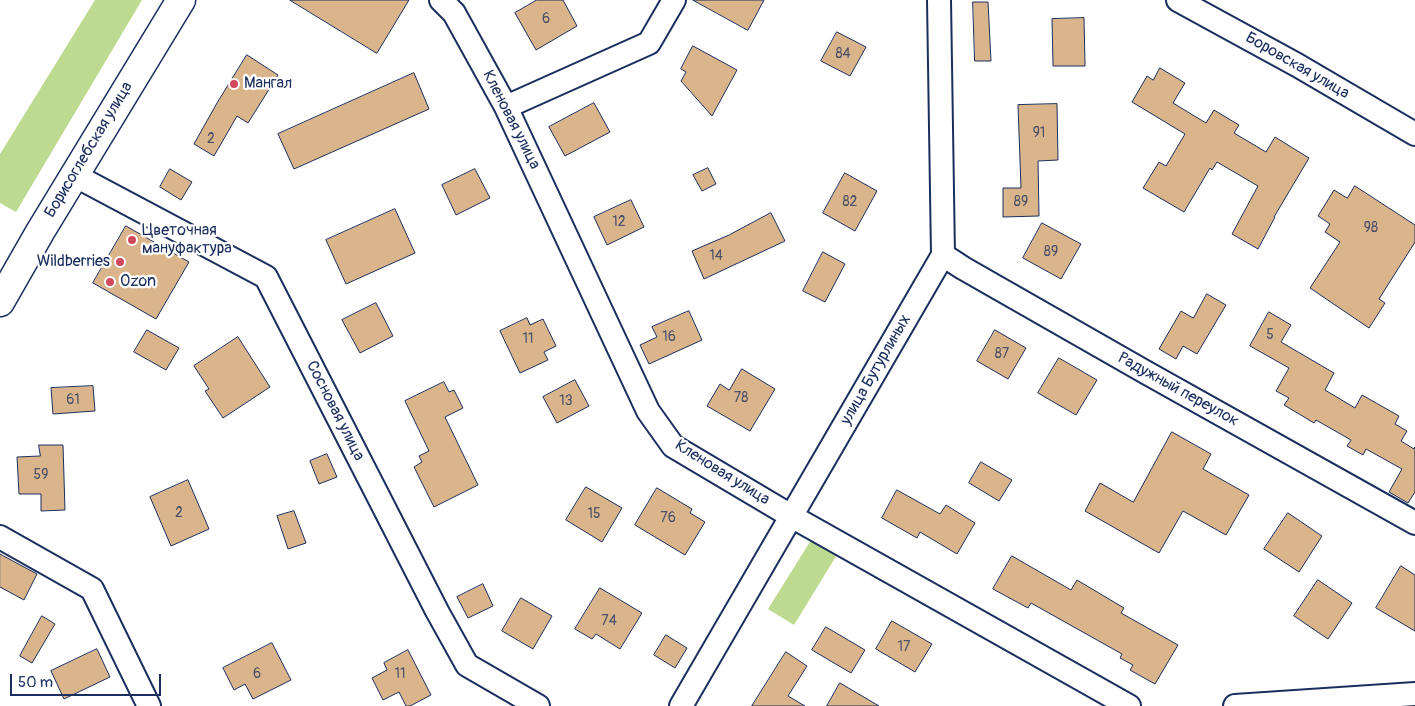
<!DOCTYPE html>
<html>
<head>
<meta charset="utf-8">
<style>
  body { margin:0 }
  #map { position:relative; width:1415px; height:706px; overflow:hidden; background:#fff; font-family:Pangolin,sans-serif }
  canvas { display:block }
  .scale { position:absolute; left:10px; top:674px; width:151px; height:22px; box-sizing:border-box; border:2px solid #1b2f5e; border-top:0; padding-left:6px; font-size:15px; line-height:18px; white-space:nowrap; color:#1b2f5e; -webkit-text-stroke:4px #fff; paint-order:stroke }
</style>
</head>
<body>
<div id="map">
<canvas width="1415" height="706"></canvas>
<div class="scale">50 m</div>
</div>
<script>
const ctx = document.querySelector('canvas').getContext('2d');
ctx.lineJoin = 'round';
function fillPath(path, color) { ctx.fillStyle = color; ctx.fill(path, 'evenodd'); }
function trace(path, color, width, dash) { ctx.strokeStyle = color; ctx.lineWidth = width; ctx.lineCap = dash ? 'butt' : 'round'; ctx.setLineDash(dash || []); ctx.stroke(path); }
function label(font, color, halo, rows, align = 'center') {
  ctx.font = font + ' Pangolin,sans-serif'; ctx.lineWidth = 4.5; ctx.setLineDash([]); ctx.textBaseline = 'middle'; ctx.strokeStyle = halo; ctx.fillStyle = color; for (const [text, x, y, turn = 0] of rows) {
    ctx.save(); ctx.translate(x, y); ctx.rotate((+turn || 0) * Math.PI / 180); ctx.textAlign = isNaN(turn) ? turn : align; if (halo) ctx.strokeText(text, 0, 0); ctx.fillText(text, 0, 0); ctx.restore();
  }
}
fillPath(new Path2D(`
  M95,0H142L16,212L0,203V154Z
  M813,537L838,553L794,625L768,609Z`), '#bed990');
const building = new Path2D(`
  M290,0H409L377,53Z
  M537,0H563L577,26L536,50L515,13Z
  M693,0H764L748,30Z
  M973,2H988L991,61H975Z
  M1084,18L1085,66H1053L1052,19Z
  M837,32L866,47L850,76L821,61Z
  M693,46L737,70L712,116L681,81L686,72L681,69Z
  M247,55L278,75L248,123L237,116L214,156L194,144L217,103Z
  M1160,68L1185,83L1173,103L1206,123L1214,110L1239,125L1234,133L1266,152L1275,137L1309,158L1274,217H1275L1258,249L1232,234L1258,186L1217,162L1212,170L1210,168L1184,212L1143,188L1159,162L1166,166L1185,134L1132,102L1147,76L1153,80Z
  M414,73L429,109L294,169L278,134Z
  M594,103L610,132L565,156L549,127Z
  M1057,104L1058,160L1038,161L1039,216L1003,217V188H1021L1018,105Z
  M708,168L716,184L702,191L693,175Z
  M170,169L192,182L181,200L160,187Z
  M475,169L490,198L456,215L442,185Z
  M845,173L877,191L855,231L823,213Z
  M1355,186L1415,225V242L1379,299L1385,303L1369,328L1310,288L1340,242L1325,232L1330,224L1318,216L1334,190L1347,198Z
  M631,200L644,227L607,245L594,217Z
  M395,209L415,253L346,284L326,240Z
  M771,213L785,241L704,279L692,251L729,235Z
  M1042,223L1081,244L1061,279L1023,258Z
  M126,226L189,262L156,319L93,283Z
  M823,252L845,264L825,302L803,291Z
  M1207,294L1226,305L1197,354L1183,346L1176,359L1159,349L1181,311L1193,318Z
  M376,303L393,336L360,353L342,320Z
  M689,311L702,340L649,364L640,345L657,337L652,327Z
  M1269,312L1291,325L1281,342L1334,373L1325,390L1355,408L1362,395L1399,416L1395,424L1407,431L1401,441L1414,449L1415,447V492L1408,503L1389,492L1402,469L1366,449L1363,455L1347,446L1351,440L1316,420L1314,423L1284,405L1289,398L1276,391L1289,368L1250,346Z
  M527,318L530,325L543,319L556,346L544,352L548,360L520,373L500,331Z
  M147,330L179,348L166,370L134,352Z
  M995,330L1026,348L1008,379L977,361Z
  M238,337L270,387L223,418L205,391L209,389L194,366Z
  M1059,358L1097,380L1076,415L1038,393Z
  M742,369L775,389L750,431L707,406L720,384L729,390Z
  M575,380L589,406L557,423L543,397Z
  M444,382L449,392L454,390L463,408L445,417L478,485L434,507L414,467L422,462L419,456L429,451L405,401Z
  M93,386L95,411L53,414L51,388Z
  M1172,432L1211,454L1203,469L1249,495L1226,535L1183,511L1159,553L1085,511L1100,483L1133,502Z
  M39,445H63L65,510L41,511V494H19L17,457L40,456Z
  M327,454L337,477L319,484L310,461Z
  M981,462L1012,480L999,501L969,483Z
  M188,480L209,529L171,546L150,497Z
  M586,487L622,508L602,542L566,520Z
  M657,488L692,509L690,513L705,522L685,555L635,525Z
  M897,490L940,514L946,505L975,523L957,554L920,532L917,538L882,518Z
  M294,511L306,543L288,549L277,516Z
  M1288,513L1322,536L1299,572L1264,549Z
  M0,554L37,574L24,600L0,587Z
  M1012,556L1071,590L1077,580L1124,608L1121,613L1178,645L1155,684L1130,670L1133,665L1120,658L1122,654L1031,603L1028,608L993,589Z
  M1401,566L1415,575V631L1376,608Z
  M1318,580L1352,603L1328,639L1294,616Z
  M483,584L493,606L468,618L457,597Z
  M600,588L642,613L620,649L596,634L592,639L575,629Z
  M521,598L552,616L533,649L502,631Z
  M42,616L55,624L32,663L20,656Z
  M892,621L932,644L915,672L876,649Z
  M826,627L865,650L851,673L812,650Z
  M666,635L687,648L675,668L654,655Z
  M272,643L291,680L253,699L245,684L234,690L223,668Z
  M97,649L110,677L64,699L51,671Z
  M408,650L431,695L410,706H406L399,692L383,700L372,678L387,670L384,663Z
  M786,652L807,666L788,696L805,706H752Z
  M840,683L879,706H827Z`);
fillPath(building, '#dab58b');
trace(building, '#1b2f5e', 1);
const minor = new Path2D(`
  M441,0L454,13L506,107L648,411L673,446L791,516L1129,706
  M1178,0L1297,65L1415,134
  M506,107L649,43L674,0
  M74,175L266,277L437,611L467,665L538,706
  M943,255L963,268L1147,373L1415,523
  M0,537L92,589L149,706
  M681,706L943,255L939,0
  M1235,706L1415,694`);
const tertiary = new Path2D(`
  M0,302L40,232L181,0`);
trace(minor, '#1b2f5e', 26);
trace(tertiary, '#1b2f5e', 31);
trace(minor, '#fff', 22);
trace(tertiary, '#fff', 28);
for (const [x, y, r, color] of [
  [234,84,5,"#d1495b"],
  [132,240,5,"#d1495b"],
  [120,262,5,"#d1495b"],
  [110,282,5,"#d1495b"]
]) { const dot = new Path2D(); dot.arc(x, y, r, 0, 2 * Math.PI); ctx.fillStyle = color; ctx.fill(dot); trace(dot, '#fff', 2); }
label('14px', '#4b5069', null, [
  ["6",546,19],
  ["84",843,54],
  ["91",1039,133],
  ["2",211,139],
  ["82",850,202],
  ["89",1021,202],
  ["12",619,222],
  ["98",1371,228],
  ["89",1051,252],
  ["14",716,256],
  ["5",1270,335],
  ["16",669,337],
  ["11",528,339],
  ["87",1002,354],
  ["78",741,398],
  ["61",73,400],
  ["13",566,401],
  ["59",41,475],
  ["2",179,513],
  ["15",594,514],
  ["76",668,518],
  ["74",609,621],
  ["17",904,647],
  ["6",257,674],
  ["11",400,674]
]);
label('16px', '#1b2f5e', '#fff', [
  ["Боровская улица",1297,66,30],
  ["Кленовая улица",511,120,63],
  ["Борисоглебская улица",89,150,-59],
  ["улица Бутурлиных",876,370,-60],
  ["Радужный переулок",1178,390,29],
  ["Сосновая улица",335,411,63],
  ["Кленовая улица",722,473,32]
]);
label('16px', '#1b2f5e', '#fff', [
  ["Мангал",244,84],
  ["Цветочная",142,231],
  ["мануфактура",142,249],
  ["Wildberries",110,262,"right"],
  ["Ozon",120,282]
], 'left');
</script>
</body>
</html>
